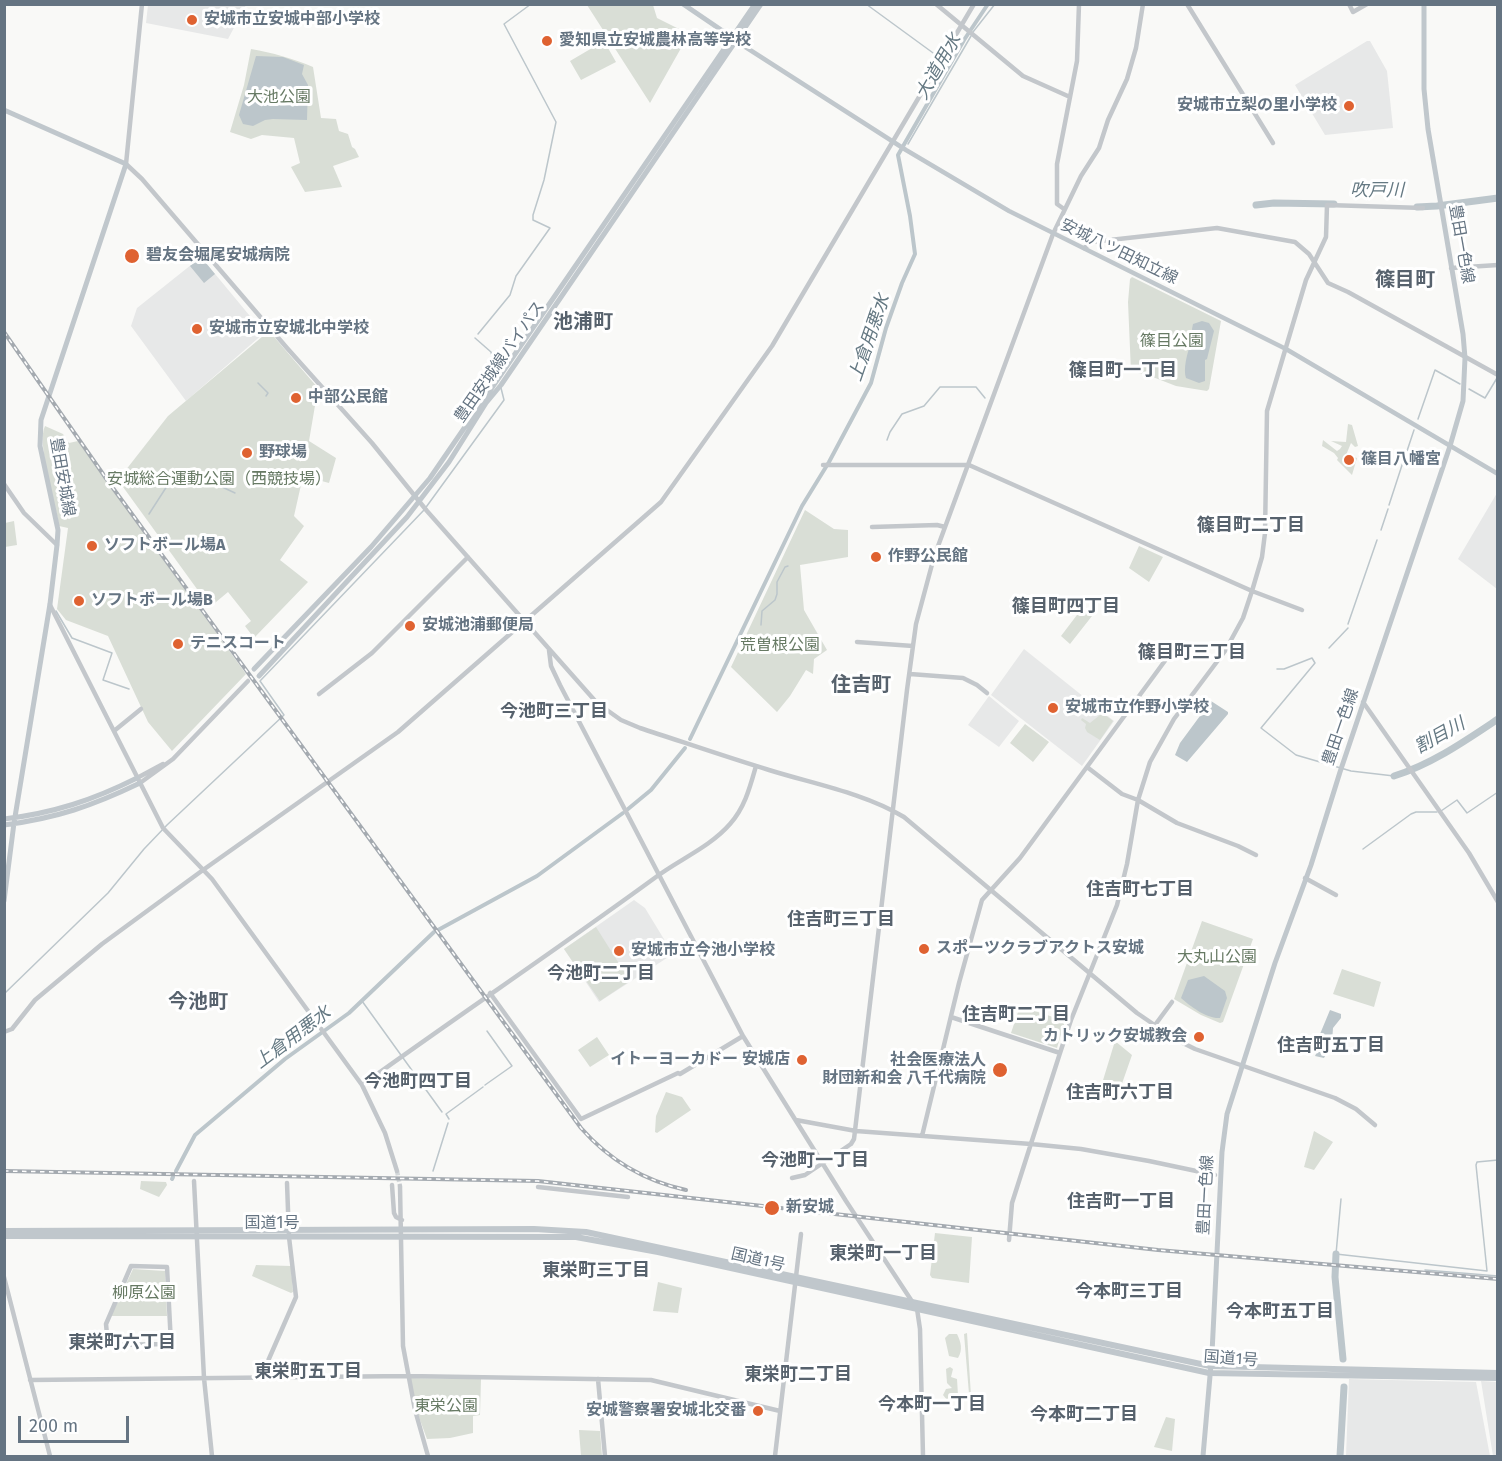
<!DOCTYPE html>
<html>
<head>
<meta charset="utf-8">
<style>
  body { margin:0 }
  #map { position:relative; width:1502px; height:1461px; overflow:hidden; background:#f9f9f7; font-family:"Fira Sans",sans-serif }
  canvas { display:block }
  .frame { position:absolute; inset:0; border:6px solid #657482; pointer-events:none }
  .scale { position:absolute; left:18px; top:1416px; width:111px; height:27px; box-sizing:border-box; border:3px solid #657482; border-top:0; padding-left:8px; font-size:18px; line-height:21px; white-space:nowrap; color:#657482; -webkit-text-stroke:4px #fff; paint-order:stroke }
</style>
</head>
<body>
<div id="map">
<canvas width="1502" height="1461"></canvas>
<div class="frame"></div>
<div class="scale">200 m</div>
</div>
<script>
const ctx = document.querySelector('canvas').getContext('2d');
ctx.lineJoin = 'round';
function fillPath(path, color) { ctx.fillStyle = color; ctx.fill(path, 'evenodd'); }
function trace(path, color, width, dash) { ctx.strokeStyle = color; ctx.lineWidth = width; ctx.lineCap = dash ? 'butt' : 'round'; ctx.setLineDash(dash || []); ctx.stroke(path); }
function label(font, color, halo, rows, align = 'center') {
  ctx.font = font + ' "Fira Sans","Noto Sans JP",sans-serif'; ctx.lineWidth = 6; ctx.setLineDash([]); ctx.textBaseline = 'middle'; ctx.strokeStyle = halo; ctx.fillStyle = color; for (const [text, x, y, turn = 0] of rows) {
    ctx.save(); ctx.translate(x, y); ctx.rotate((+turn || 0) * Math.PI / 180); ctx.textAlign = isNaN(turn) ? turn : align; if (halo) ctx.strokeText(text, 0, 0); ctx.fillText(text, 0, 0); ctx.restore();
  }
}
fillPath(new Path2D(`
  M148,5H246L228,39L146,23Z
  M1367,41H1370L1387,71L1393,128L1325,135L1295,85Z
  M201,257L264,333L186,401L131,326L137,308Z
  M1497,493V589L1458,559Z
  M1024,649L1114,721L1082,766L991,695Z
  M989,696L1019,721L999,747L968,725Z
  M634,900L645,908L673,954L599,1002L564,949Z
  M1349,1379L1476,1382L1490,1456H1346Z
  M1481,1381L1497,1382V1456H1493Z`), '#e7e8e8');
fillPath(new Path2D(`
  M587,5H653L657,18L689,34L650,103Z
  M604,41L616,62L581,80L570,61Z
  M251,49C273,53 292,58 313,67L321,118L336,119L339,131L348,134L352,147L355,149L359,157L333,166L342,187L305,192L291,167L300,163L294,138L262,135L251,139L230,132L244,85Z
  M1132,277L1221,321L1209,389L1207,391L1176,386L1145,374L1131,372L1128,302L1130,279Z
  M269,331L318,388L309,441L336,458L329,483L303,476L294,516L304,526L280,560L308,582L254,638L245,626L251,621L228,592L210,607L118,480L168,416Z
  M1348,424L1352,425L1358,446L1355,447L1351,443L1344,460L1345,466L1351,467L1354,457L1357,458L1352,475L1337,460L1338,458L1334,453L1322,446L1323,440L1337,451L1340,449L1342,446L1331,441L1346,442Z
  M45,426L63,434L69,443L78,441L246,674L172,751L148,722L108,636L66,620L57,609L68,528L59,526C56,503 36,443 45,426Z
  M805,510L834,529L848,530V557L800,565L804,610L827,650L814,659L813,674L806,670L790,696L777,712L731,667Z
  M14,521L17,545L5,547V523Z
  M1139,546L1163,557L1149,582L1129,568Z
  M1083,607L1092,616L1070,644L1061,636Z
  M1089,703L1113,721L1100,740L1087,732L1085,728L1086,724L1081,720L1082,718L1090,723L1100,715L1088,704Z
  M1025,724L1049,742L1033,762L1010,743Z
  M1202,921L1253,939L1223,1022L1220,1023L1201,1015L1174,999Z
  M596,927L630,981L600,1001L564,949Z
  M1342,969L1381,982L1374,1007L1333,994Z
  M1020,1006L1065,1021L1057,1048L1011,1033Z
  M597,1037L609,1055L590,1067L578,1050Z
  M1115,1041L1132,1055L1118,1095L1100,1090Z
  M666,1092L682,1097L691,1110L657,1133L655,1132L656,1116Z
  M1314,1131L1333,1142L1314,1170L1304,1167Z
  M141,1181L166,1182L167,1185L159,1197L140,1189Z
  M935,1233L972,1237L969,1283L932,1278L930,1275Z
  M256,1265L291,1266L293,1292L291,1293L252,1276Z
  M133,1269L165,1271L167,1316H111Z
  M658,1282L682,1288L678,1313L653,1311Z
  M967,1333L971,1396L947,1400L943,1395L946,1389L952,1388L947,1383L946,1369L950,1367L953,1369L951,1377L957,1379L958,1395L969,1394L964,1334Z
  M949,1334H957C961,1342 963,1350 958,1358L949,1356L945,1338Z
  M409,1378L481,1379L480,1415L473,1416V1433L450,1438L427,1439L416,1409Z
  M1166,1417L1175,1419L1172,1451L1154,1447Z
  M579,1430L600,1431L602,1456H581Z`), '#d9ded6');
fillPath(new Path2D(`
  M256,56L283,57L304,65L302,74L308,85L307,120L273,119L265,120L253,126L243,124L239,115Z
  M201,257L215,274L204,283L190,266Z
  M1202,321L1209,323L1214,331L1207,359L1205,360V381L1199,383L1186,378C1183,370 1187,352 1191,344L1194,343L1192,329L1193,324Z
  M1211,701L1228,712V714L1187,762L1175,755L1180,743Z
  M1204,976L1225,991L1227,998L1220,1018C1207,1019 1190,1006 1181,998L1188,980Z
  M1330,1010L1341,1014V1018L1333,1028L1332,1042L1324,1058L1315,1056L1317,1052L1315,1046Z`), '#bcc6cb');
trace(new Path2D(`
  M866,4L940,58
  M973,32L995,4
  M908,144L971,36
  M478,334L510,295L516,276L550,228L533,220V215L544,180L556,122L504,24L531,4
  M475,338L491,352L497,375
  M258,383L268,393L266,396
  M1469,389L1485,398L1497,378
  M1418,419L1435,370L1460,384
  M887,440L890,432L902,414L924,406L940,387H976L985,398
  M1406,454L1414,430
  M1389,505L1405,456
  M149,514L178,469L186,470L235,493
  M1381,530L1388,509
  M56,611L72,638L112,653L103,680L129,689
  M1348,624L1377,540
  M761,625L762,611L775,600L777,594V582L785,567L788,566
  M1329,648L1348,628
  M1277,669H1284L1312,658L1315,663L1261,728L1296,755L1351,771L1394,776
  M1441,811L1457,800L1467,813L1498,792
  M1363,849L1411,814L1416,812H1437
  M5,993L108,893L144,849L167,825L284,715L260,681L424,510L504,400L501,388
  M362,1001L442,1112
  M485,1085L512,1066L487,1031
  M449,1119L446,1114L483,1087
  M433,1171L448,1123
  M1341,1199L1336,1254L1487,1271L1476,1165L1477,1162L1498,1160
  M1425,1270L1498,1276`), '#bcc6cb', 1.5);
trace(new Path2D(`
  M690,739L802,506L829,462L871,383L886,328L902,283L915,254L910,216L898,155L964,40L988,4
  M628,809L651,790L685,748
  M438,930L537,876L623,813
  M176,1171L195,1135L285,1059L349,1013L434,932
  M172,1179L173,1177`), '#bcc6cb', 4);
trace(new Path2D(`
  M1256,205L1274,203L1334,204
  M1417,207L1437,206L1498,198
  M1394,776C1432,764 1465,741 1498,719
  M1336,1254L1335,1277L1343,1359
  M1340,1456L1344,1387`), '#bcc6cb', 7);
trace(new Path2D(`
  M397,1171L400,1186`), '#d4d8da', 4.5, [4.5, 2]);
trace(new Path2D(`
  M142,4L126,164L142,179L287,348L372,443L427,511L597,703L621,720L640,728C683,742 726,757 769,770C814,784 864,793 904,817L1137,1013L1175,1039L1195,1049L1335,1098L1356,1109L1375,1125
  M936,4L1023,76L1070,97
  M1187,4L1273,143
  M1349,4L1353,12L1367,4
  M1064,209L1057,204V164L1077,61L1079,4
  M1084,248L1092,242L1217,228L1295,242L1309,254L1328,283L1348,292L1498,375
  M1451,268L1498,265
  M823,465H969L1252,591L1302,610
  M4,484L24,513L57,545
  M872,527L937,525L945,527
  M50,605L163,828L212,879L362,1085L385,1133L397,1171
  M857,642L913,646
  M549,650L551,666L560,685L743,1036L846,1201L917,1309L920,1329L923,1456
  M910,674L963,678L977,685L987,693
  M319,694L372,653L468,557
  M1363,702L1469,853L1498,902
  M114,731L141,709
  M1087,767L1122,794L1138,800L1177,823L1238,846L1256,855
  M137,778L163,764
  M140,783L173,759L248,681
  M1305,878L1336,895
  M490,993L581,1119L678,1073L680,1074L743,1036
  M951,1017L1060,1053
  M1155,1025L1172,1002
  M4,1032L12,1029L35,1000L102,944L203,870L398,732L661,502L772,346L974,4
  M362,1085C459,1015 559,948 656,877C680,859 710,847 730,824C745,807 750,787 756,766
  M796,1120L856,1131L1031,1144L1081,1149L1149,1161L1215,1175
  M922,1136L959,983L982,900L1020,858L1167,658
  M792,1178L805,1175L851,1144L854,1139L907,690L916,624L934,557L1053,234L1081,176L1099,148L1108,120L1127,79L1136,48L1143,4
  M194,1181L204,1378L212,1456
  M392,1185L394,1213L396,1217L402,1220
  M400,1186L403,1346L415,1410L428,1456
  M538,1187L628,1197
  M1009,1240L1012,1203L1060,1053L1071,1020L1117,905L1127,864L1138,800L1150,762L1174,719L1225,651L1243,618L1252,591L1262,557L1265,533L1267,411L1306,280L1326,237L1327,205L1423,208
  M131,1266L167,1267L171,1344L108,1345L106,1324Z
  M4,1277L50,1456
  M261,1377L296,1297L289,1237L287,1183
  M598,1379L605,1456
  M30,1380L407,1376L651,1380L780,1411
  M775,1456L801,1234`), '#c3c7cb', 4.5);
trace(new Path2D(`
  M1497,4L1498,5
  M736,41L906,150L1009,211L1286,349L1498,474`), '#c0c7cc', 4.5);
trace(new Path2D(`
  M683,4L733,38
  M4,110L126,164L41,420L40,446L58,530L57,545L50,604L14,823L4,901
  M254,669L371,547L430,478L755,4
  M259,676L407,517L449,462L486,403L501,385L761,4
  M4,819C54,813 93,800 137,778
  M4,825C57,818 92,806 140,783
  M1203,1456L1212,1353L1222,1152L1227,1114L1275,963L1311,865L1340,772L1450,446L1463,401L1465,358L1463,334L1428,129L1424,89V4`), '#c0c7cc', 5);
trace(new Path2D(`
  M4,1231L534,1229L586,1232L1210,1366L1498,1373
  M4,1236L576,1237L658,1252L1209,1373L1498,1378`), '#c0c7cc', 6);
const rail = new Path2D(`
  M4,332L110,484L581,1128C609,1160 645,1181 686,1190
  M4,1171L538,1181L1158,1250L1498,1279`);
trace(rail, '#a4aab0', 4);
trace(rail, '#fff', 1.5, [4.5]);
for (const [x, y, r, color] of [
  [192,20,6,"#df6231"],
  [547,41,6,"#df6231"],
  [1349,106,6,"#df6231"],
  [132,256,8,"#df6231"],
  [197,329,6,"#df6231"],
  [296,398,6,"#df6231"],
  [247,453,6,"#df6231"],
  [1349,460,6,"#df6231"],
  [92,546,6,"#df6231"],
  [876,557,6,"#df6231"],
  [79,601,6,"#df6231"],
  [410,626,6,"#df6231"],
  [178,644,6,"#df6231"],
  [1053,708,6,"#df6231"],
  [924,949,6,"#df6231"],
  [619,951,6,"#df6231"],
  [1199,1037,6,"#df6231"],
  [802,1060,6,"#df6231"],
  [1000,1070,8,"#df6231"],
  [772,1208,8,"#df6231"],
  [758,1411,6,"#df6231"]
]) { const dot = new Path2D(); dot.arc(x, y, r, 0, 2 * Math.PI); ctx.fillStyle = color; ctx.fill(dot); trace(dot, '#fff', 2); }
label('bold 16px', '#657482', '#fff', [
  ["安城市立安城中部小学校",204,20],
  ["愛知県立安城農林高等学校",559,41],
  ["安城市立梨の里小学校",1337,106,"right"],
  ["碧友会堀尾安城病院",146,256],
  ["安城市立安城北中学校",209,329],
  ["中部公民館",308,398],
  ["野球場",259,453],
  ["篠目八幡宮",1361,460],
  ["ソフトボール場A",104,546],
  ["作野公民館",888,557],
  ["ソフトボール場B",91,601],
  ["安城池浦郵便局",422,626],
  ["テニスコート",190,644],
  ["安城市立作野小学校",1065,708],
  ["スポーツクラブアクトス安城",936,949],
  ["安城市立今池小学校",631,951],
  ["カトリック安城教会",1187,1037,"right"],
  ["イトーヨーカドー 安城店",790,1060,"right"],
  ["社会医療法人",986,1061,"right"],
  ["財団新和会 八千代病院",986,1079,"right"],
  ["新安城",786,1208],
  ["安城警察署安城北交番",746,1411,"right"]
], 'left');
label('16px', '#677a64', '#fff', [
  ["大池公園",279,98],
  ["篠目公園",1172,342],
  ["安城総合運動公園（西競技場）",219,480],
  ["荒曽根公園",780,646],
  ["大丸山公園",1217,958],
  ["柳原公園",144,1294],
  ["東栄公園",446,1407]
]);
label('16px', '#657482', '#fff', [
  ["豊田一色線",1461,244,80],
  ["安城八ツ田知立線",1119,252,26],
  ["豊田安城線バイパス",500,362,-55],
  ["豊田安城線",62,477,80],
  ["豊田一色線",1341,727,-71],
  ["豊田一色線",1206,1195,-87],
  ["国道1号",272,1224],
  ["国道1号",758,1260,13],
  ["国道1号",1231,1359,4]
]);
label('italic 18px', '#657983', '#fff', [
  ["大道用水",939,67,-60],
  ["吹戸川",1377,191],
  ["上倉用悪水",870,338,-71],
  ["割目川",1440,736,-29],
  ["上倉用悪水",293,1038,-37]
]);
label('bold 18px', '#57626d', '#fff', [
  ["篠目町一丁目",1123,371],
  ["篠目町二丁目",1251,526],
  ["篠目町四丁目",1066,607],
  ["篠目町三丁目",1192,653],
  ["今池町三丁目",554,712],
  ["住吉町七丁目",1140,890],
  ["住吉町三丁目",841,920],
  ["今池町二丁目",601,974],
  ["住吉町二丁目",1016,1015],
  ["住吉町五丁目",1331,1046],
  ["今池町四丁目",418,1082],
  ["住吉町六丁目",1120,1093],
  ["今池町一丁目",815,1161],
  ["住吉町一丁目",1121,1202],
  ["東栄町一丁目",883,1254],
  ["東栄町三丁目",596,1271],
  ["今本町三丁目",1129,1292],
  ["今本町五丁目",1280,1312],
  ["東栄町六丁目",122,1343],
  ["東栄町五丁目",308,1372],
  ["東栄町二丁目",798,1375],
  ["今本町一丁目",932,1405],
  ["今本町二丁目",1084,1415]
]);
label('bold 20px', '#57626d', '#fff', [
  ["篠目町",1405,280],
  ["池浦町",583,322],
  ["住吉町",861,685],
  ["今池町",198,1002]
]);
</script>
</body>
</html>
